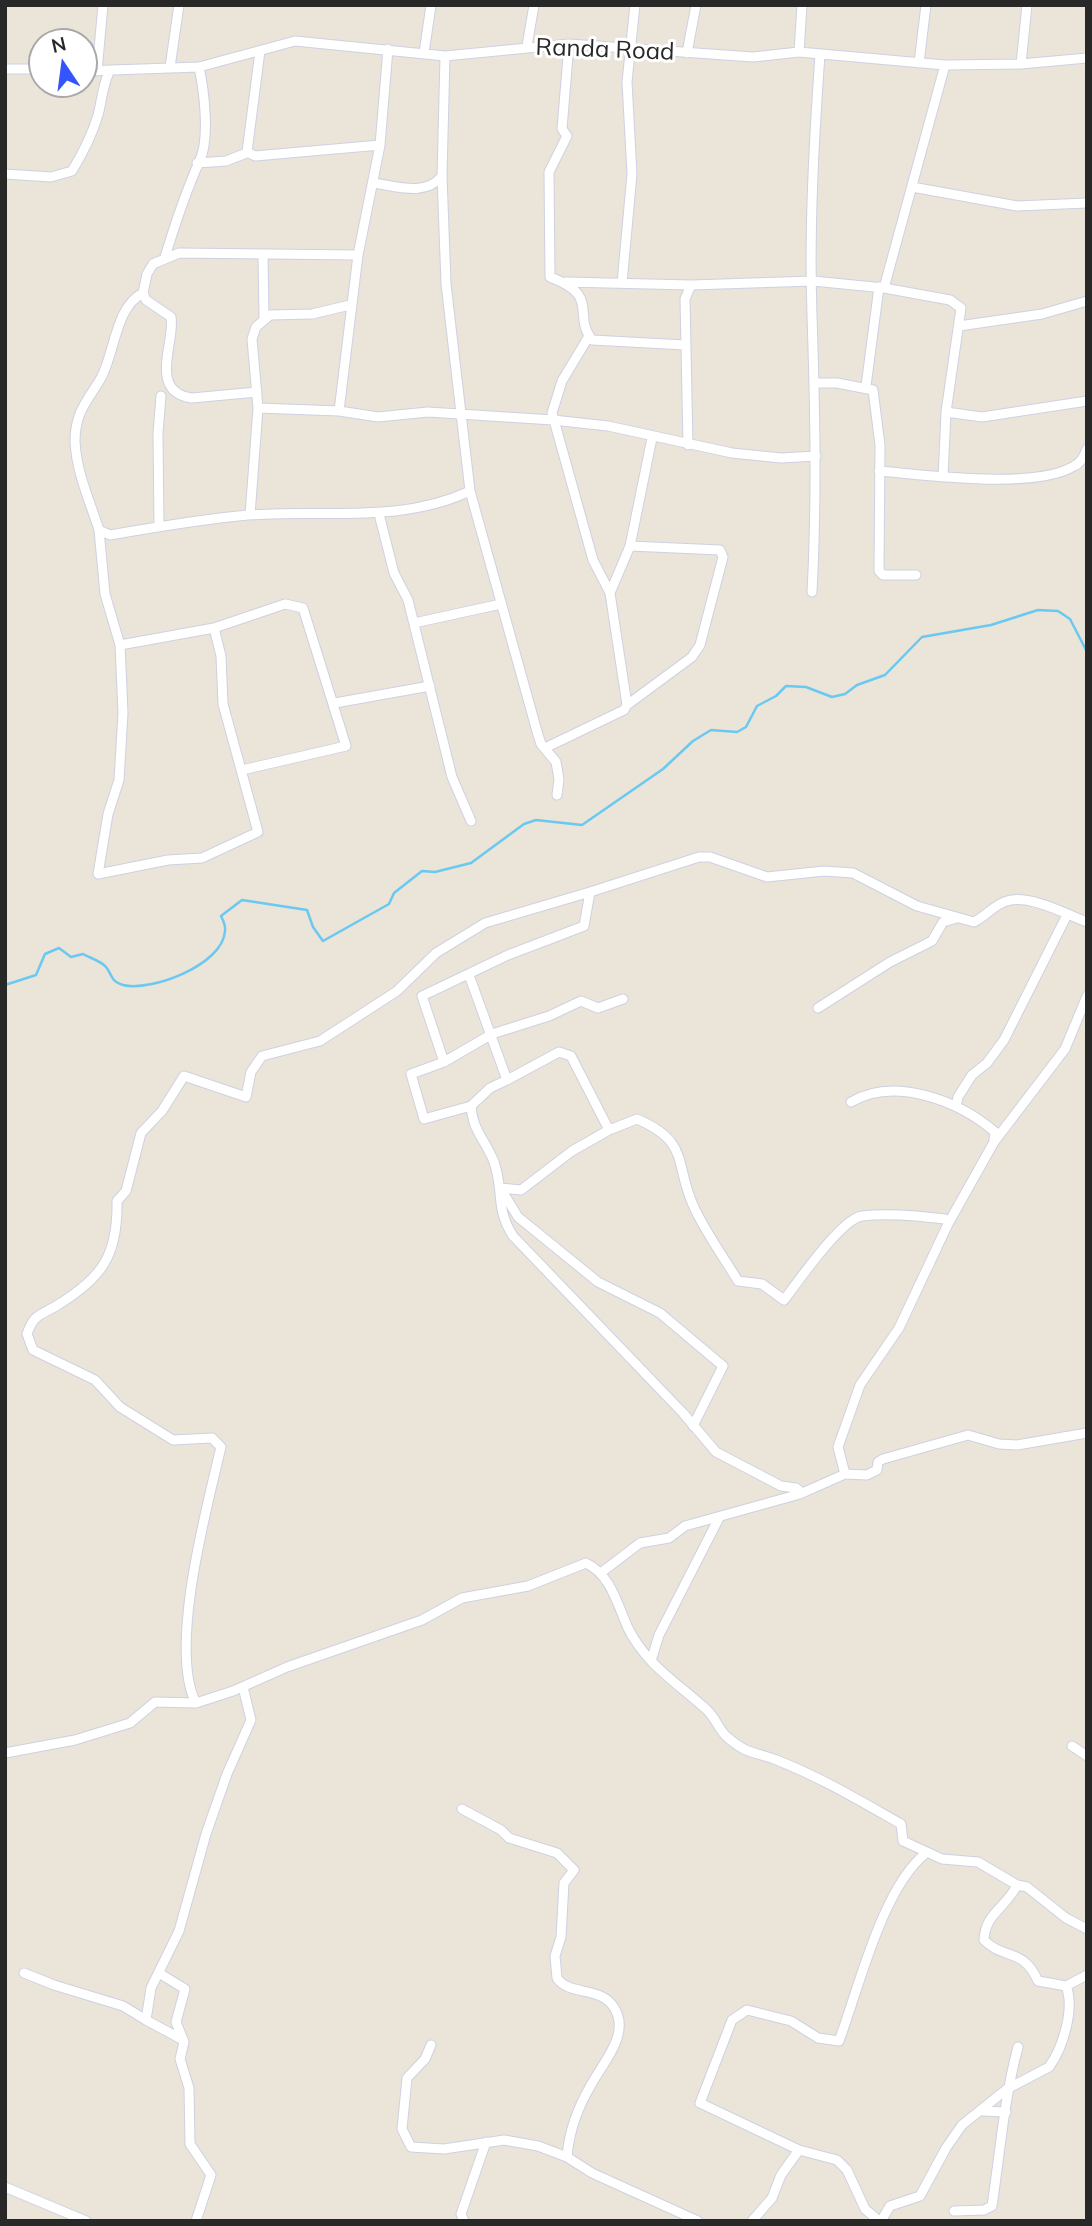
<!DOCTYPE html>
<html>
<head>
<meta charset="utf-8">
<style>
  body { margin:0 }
  #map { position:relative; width:1092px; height:2226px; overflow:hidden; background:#ebe4d9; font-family:Mulish,sans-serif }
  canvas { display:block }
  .frame { position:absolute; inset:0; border:7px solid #282828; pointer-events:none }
  .north { position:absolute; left:28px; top:28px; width:70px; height:70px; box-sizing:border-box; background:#fff; border:2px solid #a9a9a9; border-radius:50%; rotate:347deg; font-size:19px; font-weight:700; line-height:28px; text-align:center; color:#282828 }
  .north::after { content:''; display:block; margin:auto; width:24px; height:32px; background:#3455fc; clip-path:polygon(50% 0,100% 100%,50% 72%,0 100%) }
</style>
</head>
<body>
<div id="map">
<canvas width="1092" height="2226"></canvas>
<div class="frame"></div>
<div class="north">N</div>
</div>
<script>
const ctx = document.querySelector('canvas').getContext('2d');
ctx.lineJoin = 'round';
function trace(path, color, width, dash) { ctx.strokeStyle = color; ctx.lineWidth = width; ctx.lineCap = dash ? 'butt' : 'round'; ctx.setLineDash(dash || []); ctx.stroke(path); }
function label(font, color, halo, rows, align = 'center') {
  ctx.font = font + ' Mulish,sans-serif'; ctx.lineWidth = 6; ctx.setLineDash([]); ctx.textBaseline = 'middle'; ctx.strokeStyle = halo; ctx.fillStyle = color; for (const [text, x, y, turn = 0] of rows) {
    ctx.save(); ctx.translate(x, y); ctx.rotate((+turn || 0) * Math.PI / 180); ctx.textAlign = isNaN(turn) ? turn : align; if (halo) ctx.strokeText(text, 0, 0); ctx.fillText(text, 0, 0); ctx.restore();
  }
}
trace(new Path2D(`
  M5,985L36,975L45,954L59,948L71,957L83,954C90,958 101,961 106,967C113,976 111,982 123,985C151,992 223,965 225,931C226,927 223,920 221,916L242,900L307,910L313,927L323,941L389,904L394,893L422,871L435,872L471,863L524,824L536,820L582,825L663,769L693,741L711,730L737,732L746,727L757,706L776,696L786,686L806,687L832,697L845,694L857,685L885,675L922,637L991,625L1038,610L1058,611L1070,619L1087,652`), '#69c9f0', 2.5);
const street = new Path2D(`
  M569,44L562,129L567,136L549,172L550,277C601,296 572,314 592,340L685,345
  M527,46L534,5
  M260,51L247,152L255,156L380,145
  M799,52L802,5
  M424,53L431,5
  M687,53L696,5
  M445,56L442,176L446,284L470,491L538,735L541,744L556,762L559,779L557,795
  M919,63L926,5
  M1021,64L1027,5
  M170,67L179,5
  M5,69H42
  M84,71L199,67L295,41L445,56L569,44L753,57L799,52L945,65L1021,64L1087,58
  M97,71L103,5
  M197,163L226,161L249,152
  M5,174L51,177L72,171C83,153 92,135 98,115C102,100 102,88 109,72
  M373,183C396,186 425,197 442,176
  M912,187L1017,206L1087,203
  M263,254L264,318
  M165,257C175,224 186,191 200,160C210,138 204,90 199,67
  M566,282L691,285
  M622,283L632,174L627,82L635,5
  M884,288L945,65
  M143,293C115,307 115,353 101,378C88,400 75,412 75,441C76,471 90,502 99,530L110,535C156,527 202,519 248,515C323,509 400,524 470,491
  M959,326L1042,314L1087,301
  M815,383H837L873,390L880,445L879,571L883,575H916
  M866,386L879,287
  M257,392L192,398C147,392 176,340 171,317L146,300L143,293L147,274L153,264L179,253L358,255
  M258,408L339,411L378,417L428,412L553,420L608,426L732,453L781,458L816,456
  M339,411L358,255L380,145L388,49
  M946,412L982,417L1087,401
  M688,445L685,299L691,285L813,281L884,288L950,300L961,308L946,412L943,477
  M879,471C926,475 1035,490 1074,466C1081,463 1084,456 1087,449
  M379,514L394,573L408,600L452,777L471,821
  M250,515L258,408L252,339L256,327L270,315L312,314L350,305
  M159,527L158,433L161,396
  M99,530L105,594L120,645L123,713L119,780L108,814L98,874L168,860L202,858L258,832L223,704L221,656L214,628
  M812,592C817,499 815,408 812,315C809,228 814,141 820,54
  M610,593L630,546L652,438
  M414,623L501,604
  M120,645L214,628L285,604L303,608L346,746L242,770
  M335,703L430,686
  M627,705L692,657L700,645L723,557L720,550L630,546
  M545,748L624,710L627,705L610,593L593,560L552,413L562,381L589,336
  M469,975L507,1080L490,1088L471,1106
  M818,1008L890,962L932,941L943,922L957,918
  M444,1062L492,1034L549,1016L581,1001L598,1008L623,999
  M851,1102C895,1076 959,1101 995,1132L994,1140
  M956,1106L958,1097L972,1075L987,1063L1004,1040L1067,915
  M609,1130L637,1119C690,1142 674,1162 693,1205C705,1232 723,1256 738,1281L762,1284L784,1300C798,1282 841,1219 862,1216C886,1213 921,1216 945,1219L948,1224
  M500,1188L521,1190L572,1151L609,1130L571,1056L559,1052L507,1080
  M501,1189L518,1217L598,1282L660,1313L723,1366L693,1426
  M845,1474L838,1447L860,1385L899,1328L948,1224L994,1142L1065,1049L1087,996
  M801,1492L796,1488L781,1486L716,1452L683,1413L513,1236C495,1208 504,1190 494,1162C485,1139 473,1132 471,1106L424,1119L411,1074L444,1062L422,996L508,955L584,926L590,892L699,857H710L767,877L824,871L853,873L917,906L974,922C986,916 995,904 1007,901C1029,894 1066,914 1087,922
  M602,1572L640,1543L669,1538L685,1526L800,1494L845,1474L867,1475L877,1470L878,1462L883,1459L968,1435L999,1444L1017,1445L1087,1433
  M651,1661L659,1635L719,1518
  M196,1703C168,1649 207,1507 221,1447L212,1438L173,1440L120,1407L95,1380L33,1350L27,1334C34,1314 39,1316 56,1306C102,1278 118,1256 117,1201L126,1191L141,1133L162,1111L184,1076L246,1097L251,1072L262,1056L320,1041L397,991L436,953L485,923L590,892
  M1072,1746L1087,1756
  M5,1753L75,1740L130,1723L155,1702L196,1703L233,1691L287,1667L422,1620L462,1598L528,1586L586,1563C611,1575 617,1604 628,1628C646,1665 679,1684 708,1711C716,1719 719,1730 727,1737C749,1756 755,1751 779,1761C822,1778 862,1802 901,1824L903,1841L942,1859L978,1862L1017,1885L1027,1887L1066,1918L1087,1929
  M462,1809L501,1830L509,1838L557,1853L574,1870L564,1883L561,1937L555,1956L557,1978C569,1996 599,1986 613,2006C632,2033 603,2062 591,2085C578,2107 569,2131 567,2157
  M1017,1885C1007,1907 985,1913 984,1940C1003,1960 1023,1947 1038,1981L1066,1986L1087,1975
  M24,1973L54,1985L123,2006L146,2020
  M159,1973L185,1989L176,2022L184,2042L180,2059L189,2088L190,2144L211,2175L196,2221
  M183,2040L146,2020L151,1988L179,1931L206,1834L227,1774L251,1720L243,1687
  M431,2045L425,2059L407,2078L402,2129L411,2147L444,2149L504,2140L538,2146L567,2157L592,2173L698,2221
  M983,2111L1006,2112
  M5,2187L86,2221
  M954,2211L984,2210L992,2206C1000,2153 1004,2099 1018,2047
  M464,2221L461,2214L486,2142
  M752,2221L772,2198L781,2175L799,2150
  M879,2221L865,2209L847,2170L837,2160L799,2150L700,2103L732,2020L747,2010L791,2021L818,2038L839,2041C859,1988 882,1888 926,1853
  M881,2221L890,2206L920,2196L946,2148L962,2125L1007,2089L1049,2067C1063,2048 1075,2008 1066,1986`);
trace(street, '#ced1e2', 11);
trace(street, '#fff', 9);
label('24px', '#282828', '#fff', [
  ["Randa Road",605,50,2]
]);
</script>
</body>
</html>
